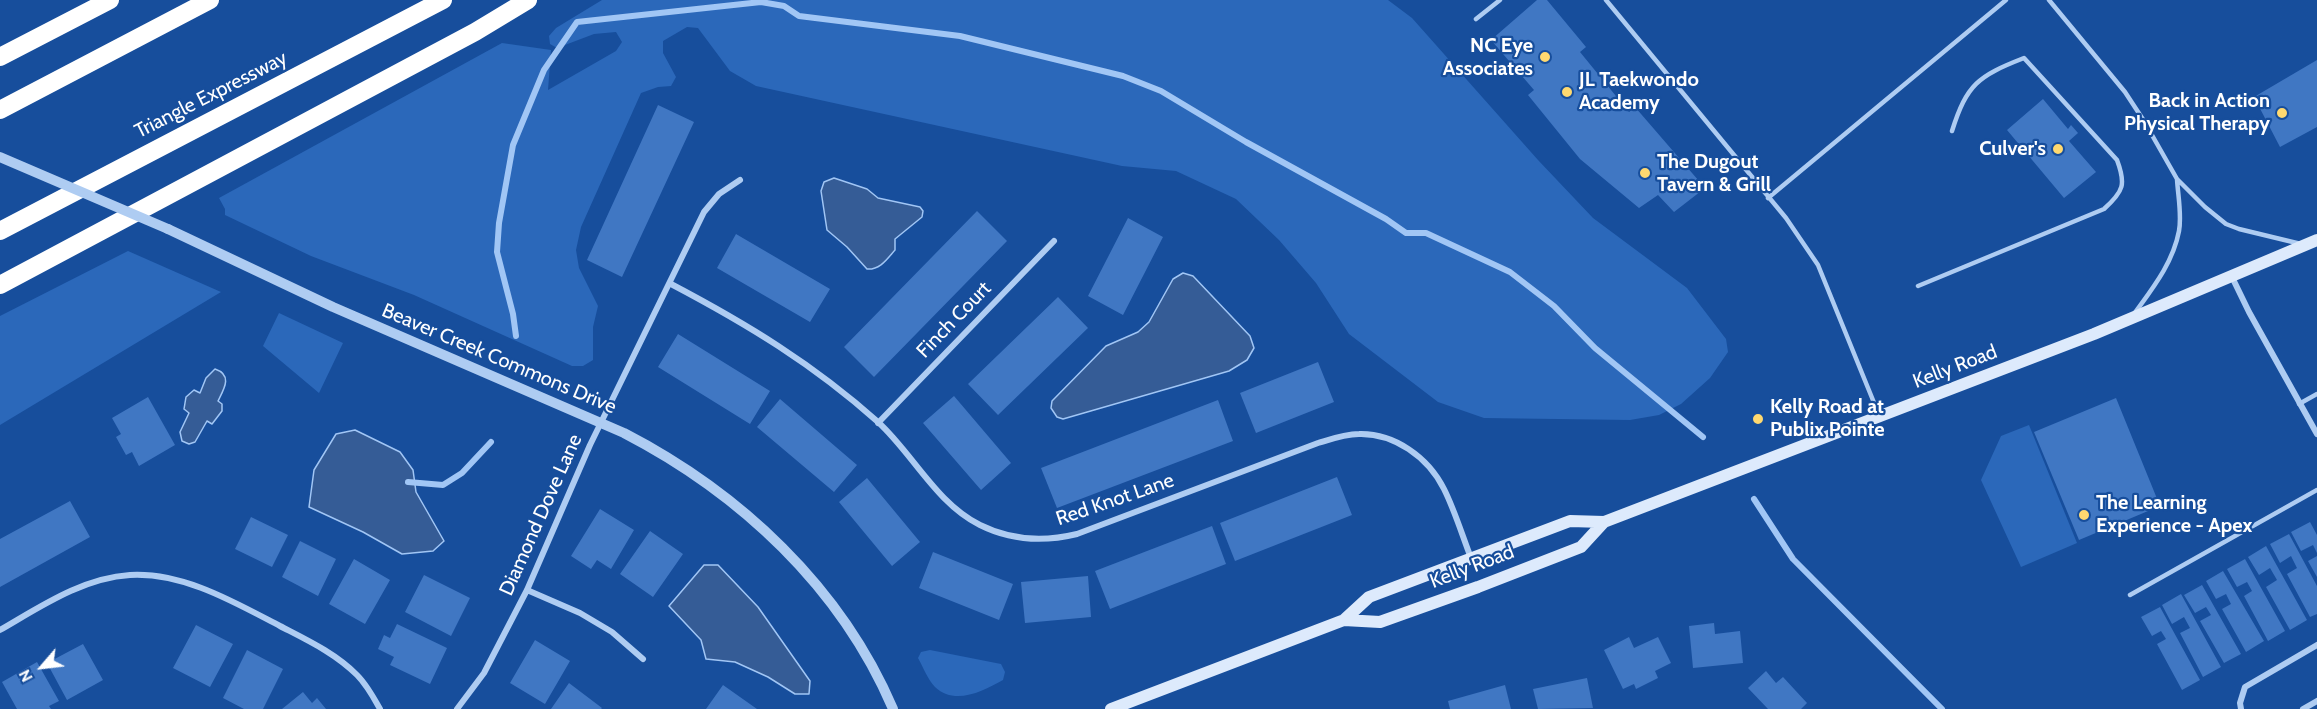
<!DOCTYPE html>
<html>
<head>
<meta charset="utf-8">
<style>
  body { margin:0 }
  #map { position:relative; width:2317px; height:709px; overflow:hidden; background:#174e9c; font-family:Cabin,sans-serif }
  canvas { display:block }
  .north { position:absolute; left:12px; top:637px; width:60px; height:60px; -webkit-text-stroke:4px #174e9c; paint-order:stroke; rotate:242deg; font-size:16px; font-weight:700; line-height:24px; text-align:center; color:#fff }
  .north::after { content:''; display:block; margin:auto; width:21px; height:27px; background:#fff; clip-path:polygon(50% 0,100% 100%,50% 72%,0 100%) }
</style>
</head>
<body>
<div id="map">
<canvas width="2317" height="709"></canvas>
<div class="north">N</div>
</div>
<script>
const ctx = document.querySelector('canvas').getContext('2d');
ctx.lineJoin = 'round';
function fillPath(path, color) { ctx.fillStyle = color; ctx.fill(path, 'evenodd'); }
function trace(path, color, width, dash) { ctx.strokeStyle = color; ctx.lineWidth = width; ctx.lineCap = dash ? 'butt' : 'round'; ctx.setLineDash(dash || []); ctx.stroke(path); }
function label(font, color, halo, rows, align = 'center') {
  ctx.font = font + ' Cabin,sans-serif'; ctx.lineWidth = 4.5; ctx.setLineDash([]); ctx.textBaseline = 'middle'; ctx.strokeStyle = halo; ctx.fillStyle = color; for (const [text, x, y, turn = 0] of rows) {
    ctx.save(); ctx.translate(x, y); ctx.rotate((+turn || 0) * Math.PI / 180); ctx.textAlign = isNaN(turn) ? turn : align; if (halo) ctx.strokeText(text, 0, 0); ctx.fillText(text, 0, 0); ctx.restore();
  }
}
fillPath(new Path2D(`
  M602,0H1388L1412,18L1538,160L1593,218L1687,288L1726,339L1728,352L1710,378L1681,404L1659,415L1630,420L1484,418L1438,402L1349,334L1316,283L1279,240L1236,199L1176,171L1122,166L756,86L730,71L698,28L687,27L663,41V53L676,77L671,86L658,87L641,93L581,227L576,250L579,268L598,306L593,327V360L583,366H572L414,295L311,256L225,215V209L219,198L502,43L551,50L548,90L616,51L622,42L616,32L594,34L557,48L550,44L549,36L556,28Z
  M128,251L221,292L0,425V316Z
  M279,313L343,343L319,393L263,346Z
  M2029,425L2077,543L2021,567L1981,480L2001,436Z
  M930,650L1001,664L1005,672L1003,680C983,691 955,706 935,687C928,680 923,667 918,658L921,652Z`), '#2b68ba');
const water = new Path2D(`
  M834,178L867,189L878,198L920,207L923,211L922,217L895,239V250C887,259 880,270 867,269L847,247L827,230L821,191L824,182Z
  M1183,273L1193,276L1250,336L1254,348L1247,360L1229,371L1063,419L1057,417L1051,408L1052,401L1106,346L1138,332L1149,322L1173,279Z
  M215,369C233,375 224,389 218,401L222,404V411L212,424L207,421L195,442L189,444L182,441L180,432L189,413L184,409L186,397L194,390L200,393L206,378Z
  M355,430L400,452L413,470L416,492L444,541L433,551L402,554L363,532L309,507L314,470L336,434Z
  M704,565H718L758,607L810,681L809,694H795L768,677L735,662L706,659L701,640L669,606Z`);
fillPath(water, '#355c96');
trace(water, '#a1c6f5', 1.5);
trace(new Path2D(`
  M760,0L761,2L784,6L799,16L960,36L1123,76L1161,91L1246,142L1386,219L1406,233H1426L1510,272L1554,306L1595,348L1703,437
  M516,336L513,314L497,252L499,223L513,145L544,70L577,22L761,2
  M408,482L443,485L462,473L491,442
  M1754,499L1793,559L1942,709`), '#a1c6f5', 6);
fillPath(new Path2D(`
  M1537,0H1547L1586,47L1580,52L1629,112L1635,107L1705,188L1674,212L1658,195L1639,208L1580,159L1528,95L1534,90L1491,40Z
  M2317,60V127L2280,147L2254,97Z
  M2043,99L2068,129L2071,125L2078,133L2069,141L2096,172L2064,198L2007,130Z
  M658,105L694,122L622,277L587,260Z
  M977,211L1007,241L874,377L844,347Z
  M1128,218L1163,237L1123,315L1088,296Z
  M736,234L830,289L810,322L717,268Z
  M1058,297L1088,328L998,415L968,384Z
  M678,334L770,391L750,424L658,367Z
  M1318,362L1334,402L1256,433L1240,393Z
  M954,396L1011,463L981,490L923,423Z
  M148,397L175,445L139,466L132,452L126,455L116,437L121,434L112,418Z
  M2116,398L2160,506L2079,540L2034,432Z
  M780,399L857,465L834,492L757,427Z
  M1218,400L1233,441L1057,508L1041,468Z
  M1337,477L1352,515L1235,561L1220,523Z
  M867,478L920,542L892,566L839,502Z
  M70,501L90,537L0,587V539Z
  M600,509L634,530L611,569L597,560L591,569L571,556Z
  M251,517L288,535L272,567L235,549Z
  M2310,522L2317,535V553L2313,545L2301,551L2291,532Z
  M1212,526L1226,564L1110,609L1095,571Z
  M650,531L683,554L653,597L620,574Z
  M2289,534L2317,586V614L2310,617L2287,574L2297,568L2291,556L2280,563L2270,544Z
  M300,541L336,559L318,596L282,577Z
  M2266,546L2307,620L2290,630L2266,587L2277,580L2270,568L2259,575L2248,557Z
  M933,552L1013,584L999,620L919,588Z
  M2317,556V577L2308,561Z
  M354,559L390,580L365,624L329,604Z
  M2245,559L2285,631L2268,641L2244,596L2252,591L2247,582L2237,587L2227,569Z
  M2223,571L2264,641L2246,652L2222,609L2231,604L2226,594L2216,599L2206,581Z
  M424,575L470,598L451,636L405,612Z
  M1088,576L1091,617L1025,623L1021,582Z
  M2202,585L2241,654L2224,663L2200,621L2211,615L2206,607L2195,613L2184,595Z
  M2181,594L2221,667L2203,677L2180,633L2190,628L2184,617L2172,624L2162,605Z
  M2160,607L2200,680L2182,690L2157,644L2166,639L2161,631L2152,636L2141,617Z
  M1714,623L1715,634L1740,631L1743,663L1693,668L1689,626Z
  M397,624L447,648L430,684L390,665L394,657L378,649L384,635L390,638Z
  M196,625L233,644L210,687L173,668Z
  M1629,637L1634,648L1658,637L1671,663L1655,671L1658,678L1636,689L1634,684L1623,689L1604,650Z
  M535,640L570,661L545,704L510,683Z
  M83,644L103,680L67,700L47,663Z
  M247,650L283,669L263,709H244L223,698Z
  M37,662L59,701L49,706L51,709H17L2,682Z
  M1766,671L1776,683L1783,677L1807,703L1801,709H1768L1748,688Z
  M1587,678L1593,708L1538,709L1533,689Z
  M569,683L602,708L601,709H551Z
  M723,685L757,709H706Z
  M1505,685L1511,709H1450L1448,701Z
  M303,692L312,703L317,698L326,709H282Z`), '#4077c3');
trace(new Path2D(`
  M1606,0L1786,218L1818,265L1879,415
  M2049,0L2125,92L2144,121L2177,179L2205,207L2226,224L2239,229L2301,244
  M1476,19L1500,0
  M1768,198L2006,0
  M1918,286L2104,209C2124,191 2126,184 2117,160L2024,58C1978,76 1967,84 1952,131
  M2134,314C2152,289 2173,263 2179,231C2182,215 2178,196 2177,179
  M2299,404L2317,394
  M2130,595L2317,490`), '#aeccf2', 4.5);
trace(new Path2D(`
  M2232,277L2249,312L2317,434
  M671,284C747,324 813,364 878,422C913,454 936,503 980,525C1010,540 1044,542 1077,534L1318,443C1331,439 1345,434 1359,434C1394,433 1428,457 1444,489C1455,511 1462,535 1471,558
  M878,423L1054,241
  M527,590L580,613L612,632L643,659
  M0,630C40,607 82,578 130,575C183,572 234,602 280,626C307,640 335,653 357,675C366,684 374,698 380,709
  M457,709L484,673L527,590L590,445L704,212L719,194L740,180
  M2241,709L2240,703L2245,687L2317,645
  M2303,709L2317,701`), '#aeccf2', 6);
trace(new Path2D(`
  M168,229L333,307L624,433C740,493 841,587 893,709`), '#aeccf2', 10);
trace(new Path2D(`
  M1344,620L1380,622L1478,587L1581,547L1604,522
  M1111,709L1344,620L1369,597L1570,521L1604,522L2094,334L2317,240`), '#ddeafc', 12);
trace(new Path2D(`
  M0,57L110,0
  M0,110L210,0
  M0,231L443,0
  M0,285L475,32L528,0`), '#fff', 18);
trace(new Path2D(`
  M0,157L168,229`), '#aeccf2', 10);
for (const [x, y, r, color] of [
  [1545,57,6,"#ffd970"],
  [1567,92,6,"#ffd970"],
  [2282,113,6,"#ffd970"],
  [2058,149,6,"#ffd970"],
  [1645,173,6,"#ffd970"],
  [1758,419,6,"#ffd970"],
  [2084,515,6,"#ffd970"]
]) { const dot = new Path2D(); dot.arc(x, y, r, 0, 2 * Math.PI); ctx.fillStyle = color; ctx.fill(dot); trace(dot, '#174e9c', 2); }
label('bold 20px', '#fff', '#174e9c', [
  ["NC Eye",1533,46,"right"],
  ["Associates",1533,69,"right"],
  ["JL Taekwondo",1579,80],
  ["Academy",1579,103],
  ["Back in Action",2270,101,"right"],
  ["Physical Therapy",2270,124,"right"],
  ["Culver's",2046,149,"right"],
  ["The Dugout",1657,162],
  ["Tavern & Grill",1657,185],
  ["Kelly Road at",1770,407],
  ["Publix Pointe",1770,430],
  ["The Learning",2096,503],
  ["Experience - Apex",2096,526]
], 'left');
label('20px', '#fff', '#174e9c', [
  ["Triangle Expressway",211,95,-27],
  ["Finch Court",954,320,-46],
  ["Beaver Creek Commons Drive",499,359,23],
  ["Kelly Road",1955,367,-21],
  ["Red Knot Lane",1115,500,-19],
  ["Diamond Dove Lane",541,515,-66],
  ["Kelly Road",1472,567,-21]
]);
</script>
</body>
</html>
